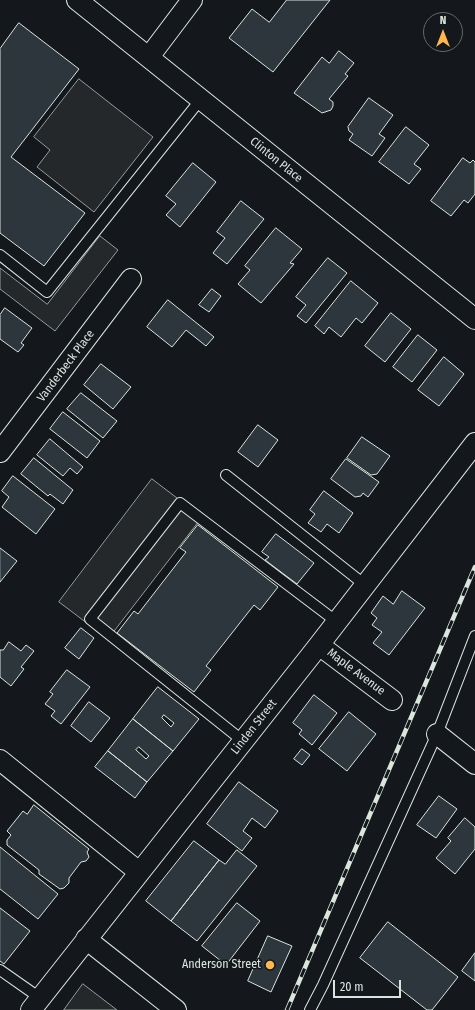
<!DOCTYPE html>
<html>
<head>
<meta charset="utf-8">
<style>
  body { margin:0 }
  #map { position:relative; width:475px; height:1010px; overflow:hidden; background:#14181c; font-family:"Fira Sans Condensed",sans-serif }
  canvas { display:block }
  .north { position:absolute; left:423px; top:12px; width:40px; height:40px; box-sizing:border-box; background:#14181c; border:1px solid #626a69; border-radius:50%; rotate:0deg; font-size:11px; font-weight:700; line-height:16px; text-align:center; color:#d8e6dc }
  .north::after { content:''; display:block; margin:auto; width:14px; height:18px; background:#ffb74d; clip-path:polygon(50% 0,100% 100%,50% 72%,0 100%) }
  .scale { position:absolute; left:333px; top:980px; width:68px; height:18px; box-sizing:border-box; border:2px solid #d8e6dc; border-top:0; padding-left:5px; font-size:12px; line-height:14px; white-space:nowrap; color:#d8e6dc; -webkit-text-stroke:3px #14181c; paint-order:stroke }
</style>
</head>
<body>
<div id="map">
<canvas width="475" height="1010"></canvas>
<div class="north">N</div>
<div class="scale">20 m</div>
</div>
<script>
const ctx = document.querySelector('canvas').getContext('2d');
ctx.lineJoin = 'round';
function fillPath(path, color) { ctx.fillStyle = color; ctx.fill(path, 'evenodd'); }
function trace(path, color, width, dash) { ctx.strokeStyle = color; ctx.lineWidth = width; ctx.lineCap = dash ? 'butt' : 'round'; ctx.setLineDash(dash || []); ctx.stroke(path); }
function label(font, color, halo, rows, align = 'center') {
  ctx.font = font + ' "Fira Sans Condensed",sans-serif'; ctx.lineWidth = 3; ctx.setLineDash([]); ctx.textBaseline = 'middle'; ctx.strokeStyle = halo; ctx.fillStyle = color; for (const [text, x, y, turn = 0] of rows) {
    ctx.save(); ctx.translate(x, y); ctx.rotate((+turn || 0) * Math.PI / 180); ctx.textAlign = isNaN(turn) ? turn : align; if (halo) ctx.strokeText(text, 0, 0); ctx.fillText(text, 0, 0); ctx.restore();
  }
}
const parking = new Path2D(`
  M79,79L153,137L94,212L37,167L50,150L34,137Z
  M100,236L118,250L55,331L0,289V268L47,304Z
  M152,479L202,517L108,639L59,602Z
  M83,984L117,1010H64Z`);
fillPath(parking, '#24282b');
trace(parking, '#939e99', 1);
const building = new Path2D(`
  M287,0H330L273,72L229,38L252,9L269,22Z
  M19,23L79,69L11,157L85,213L44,266L0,233V49Z
  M339,51L354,63L345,74L348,76L329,99L333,102V106L331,110L322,113L294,93L322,57L329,63Z
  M369,98L393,115L379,134L385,138L372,156L349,140L353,134L349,131L348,127Z
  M406,127L429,145L414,164L421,169L409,184L379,162Z
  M463,158L470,163L473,160L475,162V194L468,203L464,200L451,216L431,201Z
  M193,163L216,182L180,227L166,215L176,204L166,196Z
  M241,201L264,219L227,264L213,253L225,238L217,232Z
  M276,228L302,249L290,263L294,264L261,303L238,284L250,270L245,266Z
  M328,258L347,273L306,323L297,316L306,305L296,297Z
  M351,281L378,303L362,323L356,318L341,337L329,327L324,334L315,326Z
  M212,289L221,296L209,312L199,305Z
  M168,300L214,337L206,346L186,330L172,347L147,327Z
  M5,308L32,328L21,343L24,345L18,352L0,339V315Z
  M391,313L411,329L385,362L365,346Z
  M418,335L437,350L412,382L393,367Z
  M444,357L464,374L439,406L418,390Z
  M101,364L131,387L113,409L84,385Z
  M81,393L117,421L103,438L67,409Z
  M63,412L100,441L87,458L50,429Z
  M258,425L278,440L258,467L238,452Z
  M362,437L390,456L377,474L371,475L347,458Z
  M50,439L83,467L77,474L70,468L63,476L37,455Z
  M34,458L73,490L63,504L50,494L48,496L21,474Z
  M346,459L379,482L368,497L363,493L361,496L355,497L331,479Z
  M13,476L55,509L36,534L2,507L9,497L2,491Z
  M324,491L353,513L339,533L327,524L321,532L308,523L315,514L310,510Z
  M198,525L278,587L260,610L254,605L206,666L211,670L194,692L117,633L134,611L138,614L186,552L180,548Z
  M276,534L314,563L297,584L265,560L269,557L262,552Z
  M0,548L17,561L0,582Z
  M402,591L425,608L389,655L373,643L382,632L372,625L377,618L371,613L383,596L393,604Z
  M81,628L94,638L79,659L65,648Z
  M9,642L21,651L26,645L34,651L21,667L24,669L11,686L0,677V650H3Z
  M67,670L90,687L61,724L51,716L55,711L45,704L53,694L50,692Z
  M158,687L199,719L173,751L133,719ZM164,715L174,723L171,727L162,718Z
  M314,695L337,713L312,745L299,734L302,730L293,723Z
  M89,702L110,718L91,742L71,726Z
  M349,712L376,734L347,771L319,749Z
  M133,719L173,751L147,782L108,751ZM139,747L149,756L146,759L136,750Z
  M302,749L310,755L302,765L294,759Z
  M108,751L147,782L135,798L95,767Z
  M239,782L278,811L265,828L252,818L243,831L252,838L242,851L207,824Z
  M439,796L457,809L436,838L417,825Z
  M34,805L89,849L87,852L89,857L86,861L81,862L69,878V883L64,888L60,889L39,874V870L7,845V840L11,835L7,831L23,811L27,814Z
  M465,818L475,827V849L455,874L436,858L451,841L448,838Z
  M194,841L219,860L171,921L146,901Z
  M0,847L58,894L38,919L0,889Z
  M237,850L257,866L197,941L171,921L219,860L225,864Z
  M237,903L260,921L226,965L202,946Z
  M0,908L30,931L4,964L0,961Z
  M388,922L458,977L432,1010H427L360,958Z
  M268,936L292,946L271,992L248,981Z
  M475,953V981L462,971Z`);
fillPath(building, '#2c363c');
trace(building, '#d8e6dc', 1);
const service = new Path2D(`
  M0,255L47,292L201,99
  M226,475L365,585
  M243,741L90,619L180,503L337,622
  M0,970L40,998
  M310,1010L323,985L437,734L475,636`);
const minor = new Path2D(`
  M77,0L475,319
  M149,57L192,0
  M0,452L131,279
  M319,645L392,700
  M437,734L475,764
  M0,760L139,872
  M86,939L176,1010
  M31,1010L319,645L475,443`);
trace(service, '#d8e6dc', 12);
trace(minor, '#d8e6dc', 22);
trace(service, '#14181c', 10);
trace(minor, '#14181c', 20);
const rail = new Path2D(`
  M287,1010L475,567`);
trace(rail, '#d8e6dc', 4.5);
trace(rail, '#14181c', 3, [9]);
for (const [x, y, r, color] of [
  [270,965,5,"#ffb74d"]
]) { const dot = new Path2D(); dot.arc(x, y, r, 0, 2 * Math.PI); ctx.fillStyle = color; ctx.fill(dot); trace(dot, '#14181c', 1.5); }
label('12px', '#d8e6dc', '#14181c', [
  ["Clinton Place",276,160,39],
  ["Vanderbeck Place",66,366,-53],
  ["Maple Avenue",356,672,37],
  ["Linden Street",254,727,-52]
]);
label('12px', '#d8e6dc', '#14181c', [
  ["Anderson Street",261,965]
], 'right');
</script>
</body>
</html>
